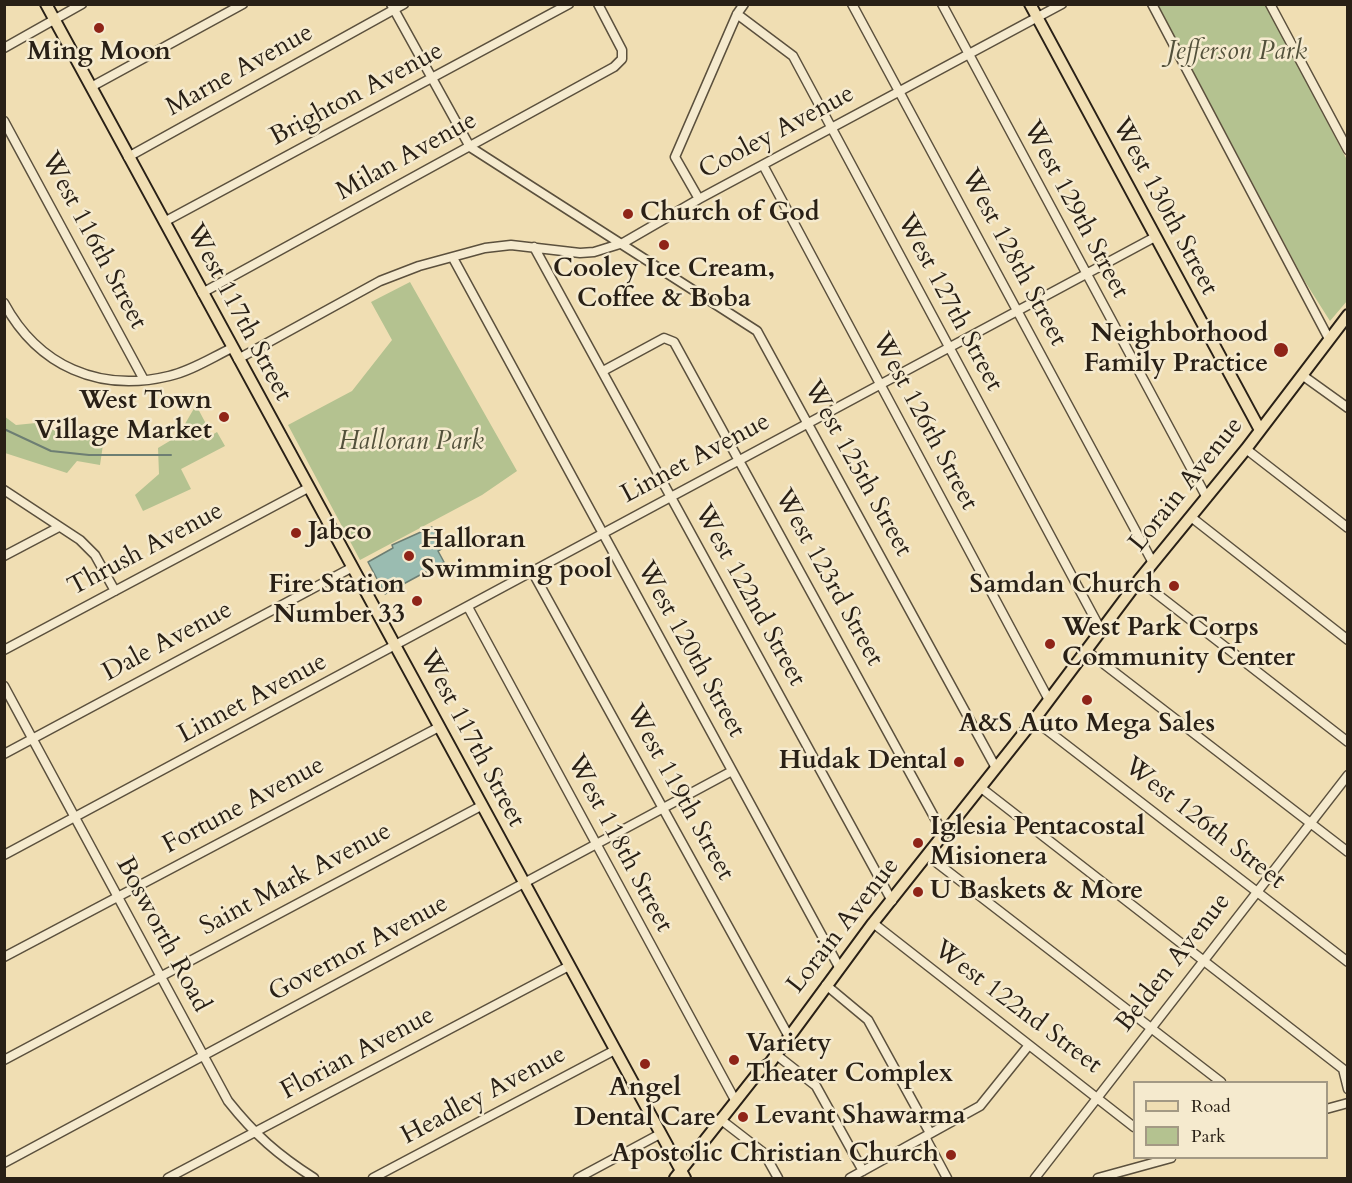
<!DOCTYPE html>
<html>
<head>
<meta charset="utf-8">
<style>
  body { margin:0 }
  #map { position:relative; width:1352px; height:1183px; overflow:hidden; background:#f0deb3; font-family:Cardo,serif }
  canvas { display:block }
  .frame { position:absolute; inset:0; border:6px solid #292016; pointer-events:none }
  .legend { position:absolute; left:1133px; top:1081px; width:195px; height:78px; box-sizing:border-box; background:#f5eace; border:2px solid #a39984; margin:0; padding:8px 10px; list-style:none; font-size:18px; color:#292016 }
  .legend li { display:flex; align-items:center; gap:12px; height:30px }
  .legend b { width:30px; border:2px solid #a39984 }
</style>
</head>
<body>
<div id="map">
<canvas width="1352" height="1183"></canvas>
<div class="frame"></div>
<ul class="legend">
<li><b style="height:8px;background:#f0deb3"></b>Road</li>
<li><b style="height:16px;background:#b4c290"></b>Park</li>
</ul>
</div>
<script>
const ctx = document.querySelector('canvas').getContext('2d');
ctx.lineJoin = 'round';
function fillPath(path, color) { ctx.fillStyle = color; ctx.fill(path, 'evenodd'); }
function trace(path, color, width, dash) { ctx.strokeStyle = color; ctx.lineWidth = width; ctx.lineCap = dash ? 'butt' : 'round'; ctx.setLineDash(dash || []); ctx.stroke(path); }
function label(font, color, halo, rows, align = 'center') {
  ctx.font = font + ' Cardo,serif'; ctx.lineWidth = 5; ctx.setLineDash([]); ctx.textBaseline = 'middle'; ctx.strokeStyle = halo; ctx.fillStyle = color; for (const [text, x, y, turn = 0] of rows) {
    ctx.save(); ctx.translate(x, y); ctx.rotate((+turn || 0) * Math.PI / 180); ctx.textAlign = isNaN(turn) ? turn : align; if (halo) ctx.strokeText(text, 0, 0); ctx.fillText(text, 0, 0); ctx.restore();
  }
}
fillPath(new Path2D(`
  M1158,5H1266L1347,160V301L1330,321L1304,280Z
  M410,282L517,471L482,495L360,560L288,425L352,391L392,340L371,302Z
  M196,405L212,435L217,432L225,446L181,469L191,489L143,511L135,495L159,474L158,448L178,436Z
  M4,416L16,425L36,423L56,431L104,438L100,465L77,461L67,473L5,453Z`), '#b4c290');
const water = new Path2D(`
  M432,527L443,548L438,551L444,562L385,594L368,562L393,548L392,545Z`);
fillPath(water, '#9abcb1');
trace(water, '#6d7e73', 1.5);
trace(new Path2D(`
  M4,429L51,451L89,455H171`), '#6d7e73', 2);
const minor = new Path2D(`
  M391,4L470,147L757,331L996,768
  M852,4L1153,563
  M942,4L1207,498
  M1152,4L1329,339
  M1270,4L1348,150
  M737,14L793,56L1102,632
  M4,48L82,4
  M91,87L243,4
  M4,121L144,380
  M128,157L404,4
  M763,165L1049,700
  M699,199L675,157L737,14L744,4
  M164,222L569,4
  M534,247L892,901
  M453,258L839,967
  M202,293L614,67L622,59V50L598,4
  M4,303C38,366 99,393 169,376C191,371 211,358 232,348
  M238,359L380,281L419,266L485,248L511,245L580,253L594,252L623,243L699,199L1062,4
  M603,371L664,338L674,342L944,835
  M1302,375L1348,408
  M1246,449L1348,528
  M4,490L80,540L95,555L115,591
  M1191,517L1348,640
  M4,556L59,527
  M532,571L788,1035
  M1139,580L1348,742
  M468,607L735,1100
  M4,650L308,488
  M1087,651L1348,852
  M4,686L228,1101C255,1135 278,1155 314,1178
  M1034,720L1348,962
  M4,754L351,568
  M980,787L1343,1069L1348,1089
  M4,855L1155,237
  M928,856L1221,1082
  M873,923L1134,1127
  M4,957L439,727
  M826,985L868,1020L930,1133
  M774,1053L816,1086L863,1171
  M4,1060L481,806
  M1326,1109L1348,1103
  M720,1119L764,1153L778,1178
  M925,1137L947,1178
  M4,1163L732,771
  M168,1178L569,966
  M373,1178L615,1050
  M578,1178L660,1134
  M850,1178L980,1106L1029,1045
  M1035,1178L1348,775
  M1098,1178L1171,1158`);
const major = new Path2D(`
  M46,4L685,1178
  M1030,4L1260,430
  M675,1178L761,1069L770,1063L873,923L1034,720L1139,580L1246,449L1348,315`);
trace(minor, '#5b503d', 11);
trace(major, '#292016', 14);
trace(minor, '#f5eace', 8);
trace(major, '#f0deb3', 10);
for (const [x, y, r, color] of [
  [99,28,6,"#8f2418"],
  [628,214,6,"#8f2418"],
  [664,245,6,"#8f2418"],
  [1281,350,8,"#8f2418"],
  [224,417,6,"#8f2418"],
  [296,533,6,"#8f2418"],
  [409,556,6,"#8f2418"],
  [1174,586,6,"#8f2418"],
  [417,601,6,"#8f2418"],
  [1050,644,6,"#8f2418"],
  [1087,700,6,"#8f2418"],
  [959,762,6,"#8f2418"],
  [918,843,6,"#8f2418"],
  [918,892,6,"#8f2418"],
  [734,1060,6,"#8f2418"],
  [645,1064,6,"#8f2418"],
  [743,1117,6,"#8f2418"],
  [951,1155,6,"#8f2418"]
]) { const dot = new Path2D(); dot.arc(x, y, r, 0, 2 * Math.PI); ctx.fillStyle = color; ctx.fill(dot); trace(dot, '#f5eace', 2); }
label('bold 26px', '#292016', '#f5eace', [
  ["Ming Moon",99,53,"center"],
  ["Church of God",640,214],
  ["Cooley Ice Cream,",664,270,"center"],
  ["Coffee & Boba",664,300,"center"],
  ["Neighborhood",1268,335,"right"],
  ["Family Practice",1268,365,"right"],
  ["West Town",212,402,"right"],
  ["Village Market",212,432,"right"],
  ["Jabco",308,533],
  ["Halloran",421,541],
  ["Swimming pool",421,571],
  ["Fire Station",405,586,"right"],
  ["Number 33",405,616,"right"],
  ["Samdan Church",1162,586,"right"],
  ["West Park Corps",1062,629],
  ["Community Center",1062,659],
  ["A&S Auto Mega Sales",1087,725,"center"],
  ["Hudak Dental",947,762,"right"],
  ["Iglesia Pentacostal",930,828],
  ["Misionera",930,858],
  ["U Baskets & More",930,892],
  ["Variety",746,1045],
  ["Theater Complex",746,1075],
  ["Angel",645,1089,"center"],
  ["Dental Care",645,1119,"center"],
  ["Levant Shawarma",755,1117],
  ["Apostolic Christian Church",939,1155,"right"]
], 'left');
label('italic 26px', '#53513b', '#f5eace', [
  ["Jefferson Park",1237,53],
  ["Halloran Park",411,443]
]);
label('26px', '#292016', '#f5eace', [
  ["Marne Avenue",240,71,-29],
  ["Brighton Avenue",357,95,-28],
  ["Cooley Avenue",777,133,-28],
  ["Milan Avenue",407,157,-29],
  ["West 130th Street",1164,207,62],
  ["West 129th Street",1075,210,62],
  ["West 116th Street",93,241,62],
  ["West 128th Street",1013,258,62],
  ["West 127th Street",949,303,62],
  ["West 117th Street",238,313,62],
  ["West 126th Street",924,422,62],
  ["Linnet Avenue",696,459,-28],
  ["West 125th Street",857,469,61],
  ["Lorain Avenue",1187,485,-51],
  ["Thrush Avenue",146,550,-28],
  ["West 123rd Street",828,578,61],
  ["West 122nd Street",749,596,61],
  ["Dale Avenue",168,642,-28],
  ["West 120th Street",690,650,61],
  ["Linnet Avenue",253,699,-28],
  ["West 117th Street",471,739,62],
  ["West 119th Street",679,793,61],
  ["Fortune Avenue",244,806,-28],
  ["West 126th Street",1204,824,38],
  ["West 118th Street",619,844,62],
  ["Saint Mark Avenue",296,880,-28],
  ["Lorain Avenue",844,926,-52],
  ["Bosworth Road",162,935,62],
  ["Governor Avenue",359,949,-28],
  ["Belden Avenue",1174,963,-52],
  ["West 122nd Street",1017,1008,37],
  ["Florian Avenue",358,1054,-28],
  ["Headley Avenue",484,1096,-28]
]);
</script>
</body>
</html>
